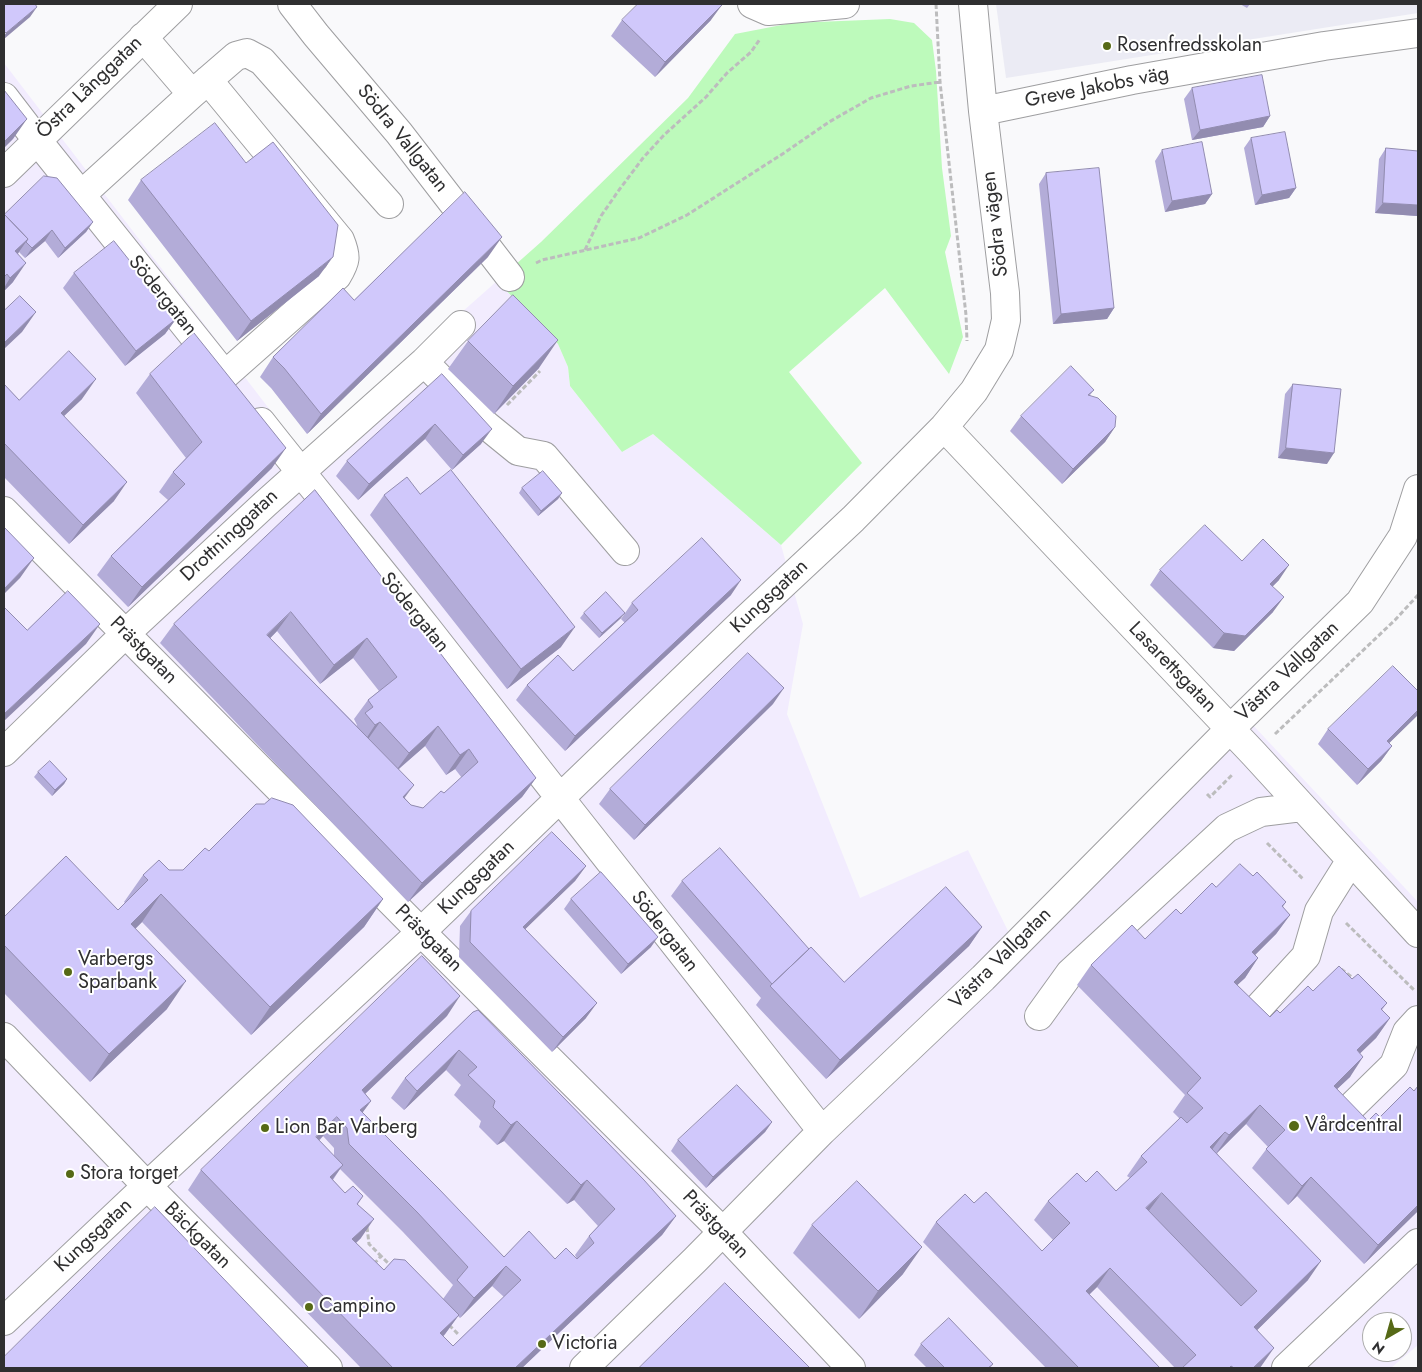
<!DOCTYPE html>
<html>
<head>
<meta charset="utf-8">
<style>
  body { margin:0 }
  #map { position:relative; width:1422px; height:1372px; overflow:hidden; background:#f9f9fb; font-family:Jost,sans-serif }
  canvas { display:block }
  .frame { position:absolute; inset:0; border:5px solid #2f2f30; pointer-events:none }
  .north { position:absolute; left:1362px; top:1312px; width:50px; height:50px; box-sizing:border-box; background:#fff; border:1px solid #acacac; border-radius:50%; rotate:218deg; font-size:14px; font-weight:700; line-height:20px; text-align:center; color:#2f2f30 }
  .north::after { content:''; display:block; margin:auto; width:18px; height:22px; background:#566916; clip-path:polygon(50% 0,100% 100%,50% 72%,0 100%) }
</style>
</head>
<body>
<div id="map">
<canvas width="1422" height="1372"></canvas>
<div class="frame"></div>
<div class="north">N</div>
</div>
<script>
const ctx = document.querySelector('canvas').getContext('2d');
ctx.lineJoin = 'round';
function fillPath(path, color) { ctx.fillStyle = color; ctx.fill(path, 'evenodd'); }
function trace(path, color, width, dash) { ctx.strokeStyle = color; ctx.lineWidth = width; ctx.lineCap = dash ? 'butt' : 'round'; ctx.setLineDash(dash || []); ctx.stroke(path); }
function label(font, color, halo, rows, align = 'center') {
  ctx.font = font + ' Jost,sans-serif'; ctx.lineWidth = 4; ctx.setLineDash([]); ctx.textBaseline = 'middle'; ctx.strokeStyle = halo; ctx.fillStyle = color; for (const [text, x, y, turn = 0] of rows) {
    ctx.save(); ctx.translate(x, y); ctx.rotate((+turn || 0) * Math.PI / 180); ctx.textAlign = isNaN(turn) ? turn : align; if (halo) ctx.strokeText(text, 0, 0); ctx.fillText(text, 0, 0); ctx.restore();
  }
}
fillPath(new Path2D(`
  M4,63L303,453L497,281L558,344L568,367L570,386L622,452L653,434L781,545L803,624L787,714L860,898L968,850L1011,937L1238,709L1418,902V1345L1391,1368H4ZM1372,1322H1402V1352H1372Z`), '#f2ecfe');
fillPath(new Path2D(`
  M996,4H1418V13L1006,78Z`), '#ebebf4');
fillPath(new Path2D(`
  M890,19L914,23L932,40L936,71L942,168L951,236L945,252L963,337L949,374L885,288L789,372L862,463L781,545L653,434L622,452L570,386L568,367L558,344L497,281L541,242L688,98L735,34L792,23Z`), '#bdfabb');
const minor = new Path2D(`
  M292,4L316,35L399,133L510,277
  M752,4L768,11L845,4
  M143,37L192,94
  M208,80L340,240C347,257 346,261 337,276L225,375
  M4,97L37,140L216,364
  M983,111L1132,80L1324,46L1418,33
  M4,173L178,4
  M81,195L192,94L236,56L247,53L262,61L389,204
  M424,362L486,425L518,451L544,456L625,551
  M261,422C315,491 372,558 426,627C558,795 689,964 822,1131
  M944,427L1254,754L1418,933
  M4,511L421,932L722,1231L851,1368
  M4,752L125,634L265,504L424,362L461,325
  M1259,1007L1306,956L1319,911L1351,860
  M1039,1016L1070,973L1227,828L1261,812L1302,807
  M4,1037L147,1186L328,1368
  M1345,1113L1394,1065L1407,1032L1418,1020
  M4,1321L147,1186L421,932L746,619L853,519L944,427L974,391L999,350L1006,320L1005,293L983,111L973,4
  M584,1368L695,1260L822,1131L983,978L1230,729L1360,602L1403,536L1418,489
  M1286,1368L1418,1243`);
trace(minor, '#9e9ea0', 30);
trace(new Path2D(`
  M936,4L940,82L966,315L967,341
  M585,250L601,216L619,190L643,158L664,135L706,97L727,73L751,52L760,39
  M536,263L542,260L639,238L687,215L784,153L829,122L871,98L911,86L940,82
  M507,405L540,371
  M1275,734L1395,620L1418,595
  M1207,794L1210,797L1233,774
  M1267,843L1303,879
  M1346,923L1415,991
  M1341,969L1356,980
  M367,1227L369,1244L381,1256
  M374,1264L381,1256L392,1267
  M449,1325L458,1334`), '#bcbcbd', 3, [5, 2.5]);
trace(minor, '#fff', 28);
fillPath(new Path2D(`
  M1240,4H1250L1247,8Z
  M622,20H711L655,77L611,36Z
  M1192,88L1270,116L1263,127L1192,140L1184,99Z
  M1251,138L1296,188L1289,198L1255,205L1244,148Z
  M1386,148L1417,216L1375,213L1379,159Z
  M1162,150L1212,194L1205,204L1165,212L1155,161Z
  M246,163L319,276L237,341L128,200L141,180Z
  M1046,173L1114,308L1107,319L1053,324L1039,184Z
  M4,215L93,222L86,232L58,258L45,241L25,258L19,252L18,254L13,282L4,291Z
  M488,257L307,434L271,388L260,377L273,357L354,300Z
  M74,273L176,319L165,334L125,366L63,288Z
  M468,341L539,368L494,414L448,369Z
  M150,374L272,468L128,607L97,575L111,556L168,500L159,492L173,472L186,458L136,393Z
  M442,374L481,444L452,470L425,439L358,500L336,476L347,461Z
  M4,384L19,400L82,399L64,416L114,501L69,544L4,477Z
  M1293,384L1327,464L1278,458L1285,394Z
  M1094,390L1090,395L1115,427L1105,442L1062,484L1010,431L1021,416Z
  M522,488L562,493L558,499L538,516L519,493Z
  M315,490L536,778L522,797L408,902L160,643L174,624ZM277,631L320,684L353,658L379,691L368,700L354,719L357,725V726L270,638ZM425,746L446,775L455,769L462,778L444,793L423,808L411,805L405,798L399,769Z
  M420,494L561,647L507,689L370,515L384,495Z
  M1242,561L1279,580L1273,586V612L1234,651L1213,648L1150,585L1160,570Z
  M731,595L565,751L516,700L527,685L573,671L625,623L621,619L632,603Z
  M584,613L621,618L599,638L580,618Z
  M1418,691V714L1389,743L1392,746L1381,761L1357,785L1318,744L1328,729Z
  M773,704L634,840L599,804L610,789Z
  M38,772L67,779L64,784L52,796L34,777Z
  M209,851L383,899L364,927L251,1035L142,922L135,929L167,1009L90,1082L4,993V917L118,910L125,903L124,902L143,875L169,870H183Z
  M586,866L575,881L525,929L586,1018L552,1052L459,957L460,926L471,911Z
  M1253,876L1286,902L1283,907L1290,915L1276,934L1255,955L1258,958L1245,978L1237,985L1270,1017L1280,1013L1313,991L1352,979L1387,1003L1382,1010L1390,1018L1376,1038L1360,1053L1350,1077L1337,1089L1418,1211L1364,1264L1297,1196L1288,1205L1252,1168L1268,1147L1246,1124L1217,1153L1308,1280L1257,1330L1260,1368H1175L1097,1287L1089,1295L1160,1368H1046L923,1242L936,1222L974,1203L1042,1251L1053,1240L1034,1220L1048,1201L1086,1182L1116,1191L1130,1178L1127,1176L1141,1156L1180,1119L1173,1112L1185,1095L1077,985L1091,965L1145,939L1181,914L1216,887Z
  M682,881L809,949L844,982L982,927L969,946L826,1079L756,1005L761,998L671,896Z
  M571,899L651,947L621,974L564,909Z
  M473,1012L676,1216L662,1235L522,1368H361L188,1190L201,1170L447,1016L365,1094L371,1101L362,1113L504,1257L577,1259L575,1255L589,1236L598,1226L574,1200L567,1204L504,1141L497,1145L479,1127L481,1121L454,1095L461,1085L446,1070L404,1110L391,1098L405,1078ZM323,1136L334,1148V1156L319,1141ZM340,1169L403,1232L453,1285L443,1299L384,1270L356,1243L361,1238L358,1204L363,1196L345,1193L333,1180ZM492,1286L504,1297L453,1346L443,1337L458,1316L460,1318Z
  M772,1122L765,1132L706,1188L671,1151L678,1140Z
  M812,1225L903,1274L859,1319L793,1253Z
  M921,1344L993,1364L990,1368H927L914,1355Z`), '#b3acd8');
fillPath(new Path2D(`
  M722,5L711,20L655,77L665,62Z
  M37,7L30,17L4,39V36L6,33Z
  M1270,116L1263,127L1192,140L1200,130Z
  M27,119L13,139L4,148V142Z
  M1296,188L1289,198L1255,205L1262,195Z
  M1212,194L1205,204L1165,212L1172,201Z
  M1383,203L1418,205V214L1417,216L1375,213Z
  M93,222L86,232L58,258L65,248Z
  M52,230L45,241L25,258L32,248Z
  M502,237L488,257L307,434L321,414Z
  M28,239L14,259L15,251Z
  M333,257L319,276L237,341L251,321Z
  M26,263L13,282L4,291V288L10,278Z
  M1114,308L1107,319L1053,324L1061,314Z
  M36,312L22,332L4,349V343Z
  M176,319L165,334L125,366L136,351Z
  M558,340L539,368L494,414L513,386Z
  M96,379L82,399L47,432L61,413Z
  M435,424L425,439L358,500L369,484Z
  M1115,427L1105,442L1062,484L1073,469Z
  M492,429L481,444L452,470L463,455Z
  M286,448L272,468L128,607L142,587Z
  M1286,448L1334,453L1327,464L1278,458Z
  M127,482L114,501L69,544L83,525Z
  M562,493L558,499L538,516L541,511Z
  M34,558L20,578L4,594V589Z
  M1289,565L1279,580L1260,599L1270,584Z
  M741,580L731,595L565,751L575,736Z
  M1284,597L1273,612L1234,651L1213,648L1224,633Z
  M291,612L277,631L254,655L267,635Z
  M625,613L621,618L599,638L602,633Z
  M100,624L86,644L4,721V714Z
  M575,627L561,647L507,689L521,669Z
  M367,638L353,658L320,684L334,665Z
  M784,688L773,704L634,840L645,825Z
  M1418,710V714L1417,716L1376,756L1387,741Z
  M380,722L366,742L362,745L375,725Z
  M438,726L425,746L395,772L409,753Z
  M1392,746L1381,761L1357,785L1368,769Z
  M469,749L455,769L446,775L460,755Z
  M536,778L522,797L408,902L422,883Z
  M67,779L64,784L52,796L55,790Z
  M414,785L400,804L403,797Z
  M586,866L575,881L512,942L523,927Z
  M161,894L142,922L112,952L131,924Z
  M383,899L364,927L251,1035L270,1007Z
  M1290,915L1276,934L1239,971L1252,952Z
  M982,927L969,946L826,1079L840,1060Z
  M658,937L651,947L621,974L628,964Z
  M1258,958L1245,978L1220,1001L1234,982Z
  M186,981L167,1009L90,1082L109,1054Z
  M460,996L447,1016L348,1110L362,1090Z
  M597,1003L586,1018L552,1052L563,1037Z
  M1390,1018L1376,1038L1343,1070L1357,1050Z
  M459,1050L446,1070L404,1110L417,1091Z
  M1363,1057L1350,1077L1320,1105L1334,1086Z
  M371,1101L357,1120L347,1129L360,1110Z
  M1260,1105L1246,1124L1215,1155L1229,1135Z
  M337,1117L323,1136L302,1157L316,1137Z
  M517,1121L504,1141L497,1145L511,1125Z
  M772,1122L765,1132L706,1188L713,1177Z
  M1225,1132L1211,1151L1210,1147Z
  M343,1165L329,1184L330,1177Z
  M1311,1177L1297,1196L1288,1205L1302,1186Z
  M587,1180L574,1200L567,1204L581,1185Z
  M1162,1193L1148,1212L1146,1208Z
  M1418,1205V1211L1364,1264L1378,1245Z
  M676,1216L662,1235L522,1368H515Z
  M374,1219L361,1238L339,1259L352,1239Z
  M922,1247L903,1274L859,1319L878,1291Z
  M1321,1261L1308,1280L1240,1347L1254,1327Z
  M506,1266L492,1286L460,1318L474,1298Z
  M1110,1268L1097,1287L1072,1311L1086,1291Z
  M459,1315L445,1334L426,1353L440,1333Z
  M1274,1348L1260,1368H1253Z`), '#928cb0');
const building = new Path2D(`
  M4,4H35L37,7L6,33L4,31Z
  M638,4H720L722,5L665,62L622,20Z
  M1262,75L1270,116L1200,130L1192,88Z
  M4,90L27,119L4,142Z
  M215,123L246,163L273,142L338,225L333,257L251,321L141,180Z
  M1285,132L1296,188L1262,195L1251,138Z
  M1202,142L1212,194L1172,201L1162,150Z
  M1386,148L1418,151V205L1383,203Z
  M1099,168L1114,308L1061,314L1046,173Z
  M44,176L57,178L93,222L65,248L52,230L32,248L26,242L28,239L5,215H4Z
  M465,192L502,237L321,414L284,368L273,357L343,288L354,300Z
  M4,215H5L28,239L15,251L26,263L10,278L7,274L4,277Z
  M114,241L176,319L136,351L74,273Z
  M513,295L558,340L513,386L468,341Z
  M20,296L36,312L4,343V311Z
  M194,333L286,448L142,587L111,556L185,484L173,472L202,442L150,374Z
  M69,351L96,379L61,413L127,482L83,525L4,443V384L19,400Z
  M1071,366L1094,390L1088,395L1098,398L1116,416L1115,427L1073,469L1021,416Z
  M442,374L492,429L463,455L435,424L369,484L347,461Z
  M1293,384L1341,389L1334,453L1286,448Z
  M451,470L575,627L521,669L384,495L407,477L420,494Z
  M543,471L562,493L541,511L522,488Z
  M315,490L536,778L422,883L174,624ZM291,612L334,665L367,638L397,677L368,700L373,707L365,713L375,725L380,722L409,753L438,726L460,755L469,749L478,762L444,793L441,791L423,808L411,805L403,797L414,785L267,635Z
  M1205,525L1242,561L1263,539L1289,565L1270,584L1284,597L1245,636L1224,633L1160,570Z
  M4,527L34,558L4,589Z
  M702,538L741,580L575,736L527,685L558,655L573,671L638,610L632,603Z
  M68,591L100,624L4,714V607L27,630Z
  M606,592L625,613L602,633L584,613Z
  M748,653L784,688L645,825L610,789Z
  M1393,666L1418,691V710L1387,741L1392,746L1368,769L1328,729Z
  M50,761L67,779L55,790L38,772Z
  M272,798L293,805L383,899L270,1007L161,894L131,924L186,981L109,1054L4,945V917L66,856L118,910L148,880L143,875L159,860L169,870H183L205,848L209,851L256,804H264Z
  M552,832L586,866L523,927L597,1003L563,1037L470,942L471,911Z
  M720,848L809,949L772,984L682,881Z
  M1240,864L1253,876L1257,872L1286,902L1282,906L1290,915L1252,952L1258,958L1234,982L1270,1017L1277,1010L1280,1013L1308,986L1313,991L1339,966L1352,979L1358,974L1387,1003L1381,1009L1390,1018L1357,1050L1363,1057L1334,1086L1368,1121L1376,1113L1380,1117L1410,1087L1414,1091L1418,1086V1205L1378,1245L1311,1177L1302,1186L1266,1149L1285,1130L1260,1105L1229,1135L1225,1132L1210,1147L1321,1261L1254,1327L1274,1348L1253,1368H1234L1231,1366L1229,1368H1182L1196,1355L1110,1268L1086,1291L1160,1368H1079L936,1222L965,1194L974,1203L986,1192L1042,1251L1070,1223L1048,1201L1077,1173L1086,1182L1097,1171L1116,1191L1147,1162L1141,1156L1181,1117L1187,1123L1203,1108L1187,1093L1201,1078L1091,965L1132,925L1145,939L1176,909L1181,914L1212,883L1216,887ZM1162,1193L1257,1291L1241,1306L1146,1208Z
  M601,872L658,937L628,964L571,899Z
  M946,887L982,927L840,1060L770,986L811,947L844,982Z
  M422,956L460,996L362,1090L371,1101L360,1110L439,1189L504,1257L529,1231L555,1259L566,1248L577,1259L594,1243L589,1236L615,1209L587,1180L581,1185L517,1121L511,1125L493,1107L495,1101L468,1075L477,1067L459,1050L417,1091L405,1078L473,1012L478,1010L644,1180L676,1216L515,1368H393L201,1170ZM337,1117L347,1128L349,1144L417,1212L468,1267L457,1280L474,1298L506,1266L521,1280L453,1346L440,1333L459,1315L405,1260L394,1259L384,1270L352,1239L374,1219L357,1204L363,1196L353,1186L345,1193L330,1177L343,1165L316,1137Z
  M737,1085L772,1122L713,1177L678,1140Z
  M857,1181L922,1247L878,1291L812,1225Z
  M155,1207L309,1368H4V1357Z
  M725,1283L810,1368H639Z
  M949,1318L993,1364L988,1368H945L921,1344Z`);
fillPath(building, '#d0c8fb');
trace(building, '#928cb0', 1);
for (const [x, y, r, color] of [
  [1107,46,5,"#566916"],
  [68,972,5,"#566916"],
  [1294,1126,6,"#566916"],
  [265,1128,5,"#566916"],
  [70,1174,5,"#566916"],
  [309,1307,5,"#566916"],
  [542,1344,5,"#566916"]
]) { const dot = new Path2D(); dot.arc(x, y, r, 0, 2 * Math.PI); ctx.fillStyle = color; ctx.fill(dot); trace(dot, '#fff', 2); }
label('20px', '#2f2f30', '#fff', [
  ["Rosenfredsskolan",1117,46],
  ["Varbergs",78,960],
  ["Sparbank",78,983],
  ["Vårdcentral",1305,1126],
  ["Lion Bar Varberg",275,1128],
  ["Stora torget",80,1174],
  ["Campino",319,1307],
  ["Victoria",552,1344]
], 'left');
label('20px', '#2f2f30', '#fff', [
  ["Östra Långgatan",90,88,-44],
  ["Greve Jakobs väg",1097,88,-11],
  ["Södra Vallgatan",402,139,51],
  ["Södra vägen",996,224,-97],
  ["Södergatan",162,296,51],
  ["Drottninggatan",230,536,-43],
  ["Kungsgatan",770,597,-43],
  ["Södergatan",414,613,51],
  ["Prästgatan",143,651,45],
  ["Lasarettsgatan",1172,668,46],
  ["Västra Vallgatan",1288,672,-44],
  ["Kungsgatan",477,878,-44],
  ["Södergatan",664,932,52],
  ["Prästgatan",428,939,45],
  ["Västra Vallgatan",1001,959,-45],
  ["Prästgatan",715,1225,46],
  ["Kungsgatan",94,1236,-43],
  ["Bäckgatan",197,1236,45]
]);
</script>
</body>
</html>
